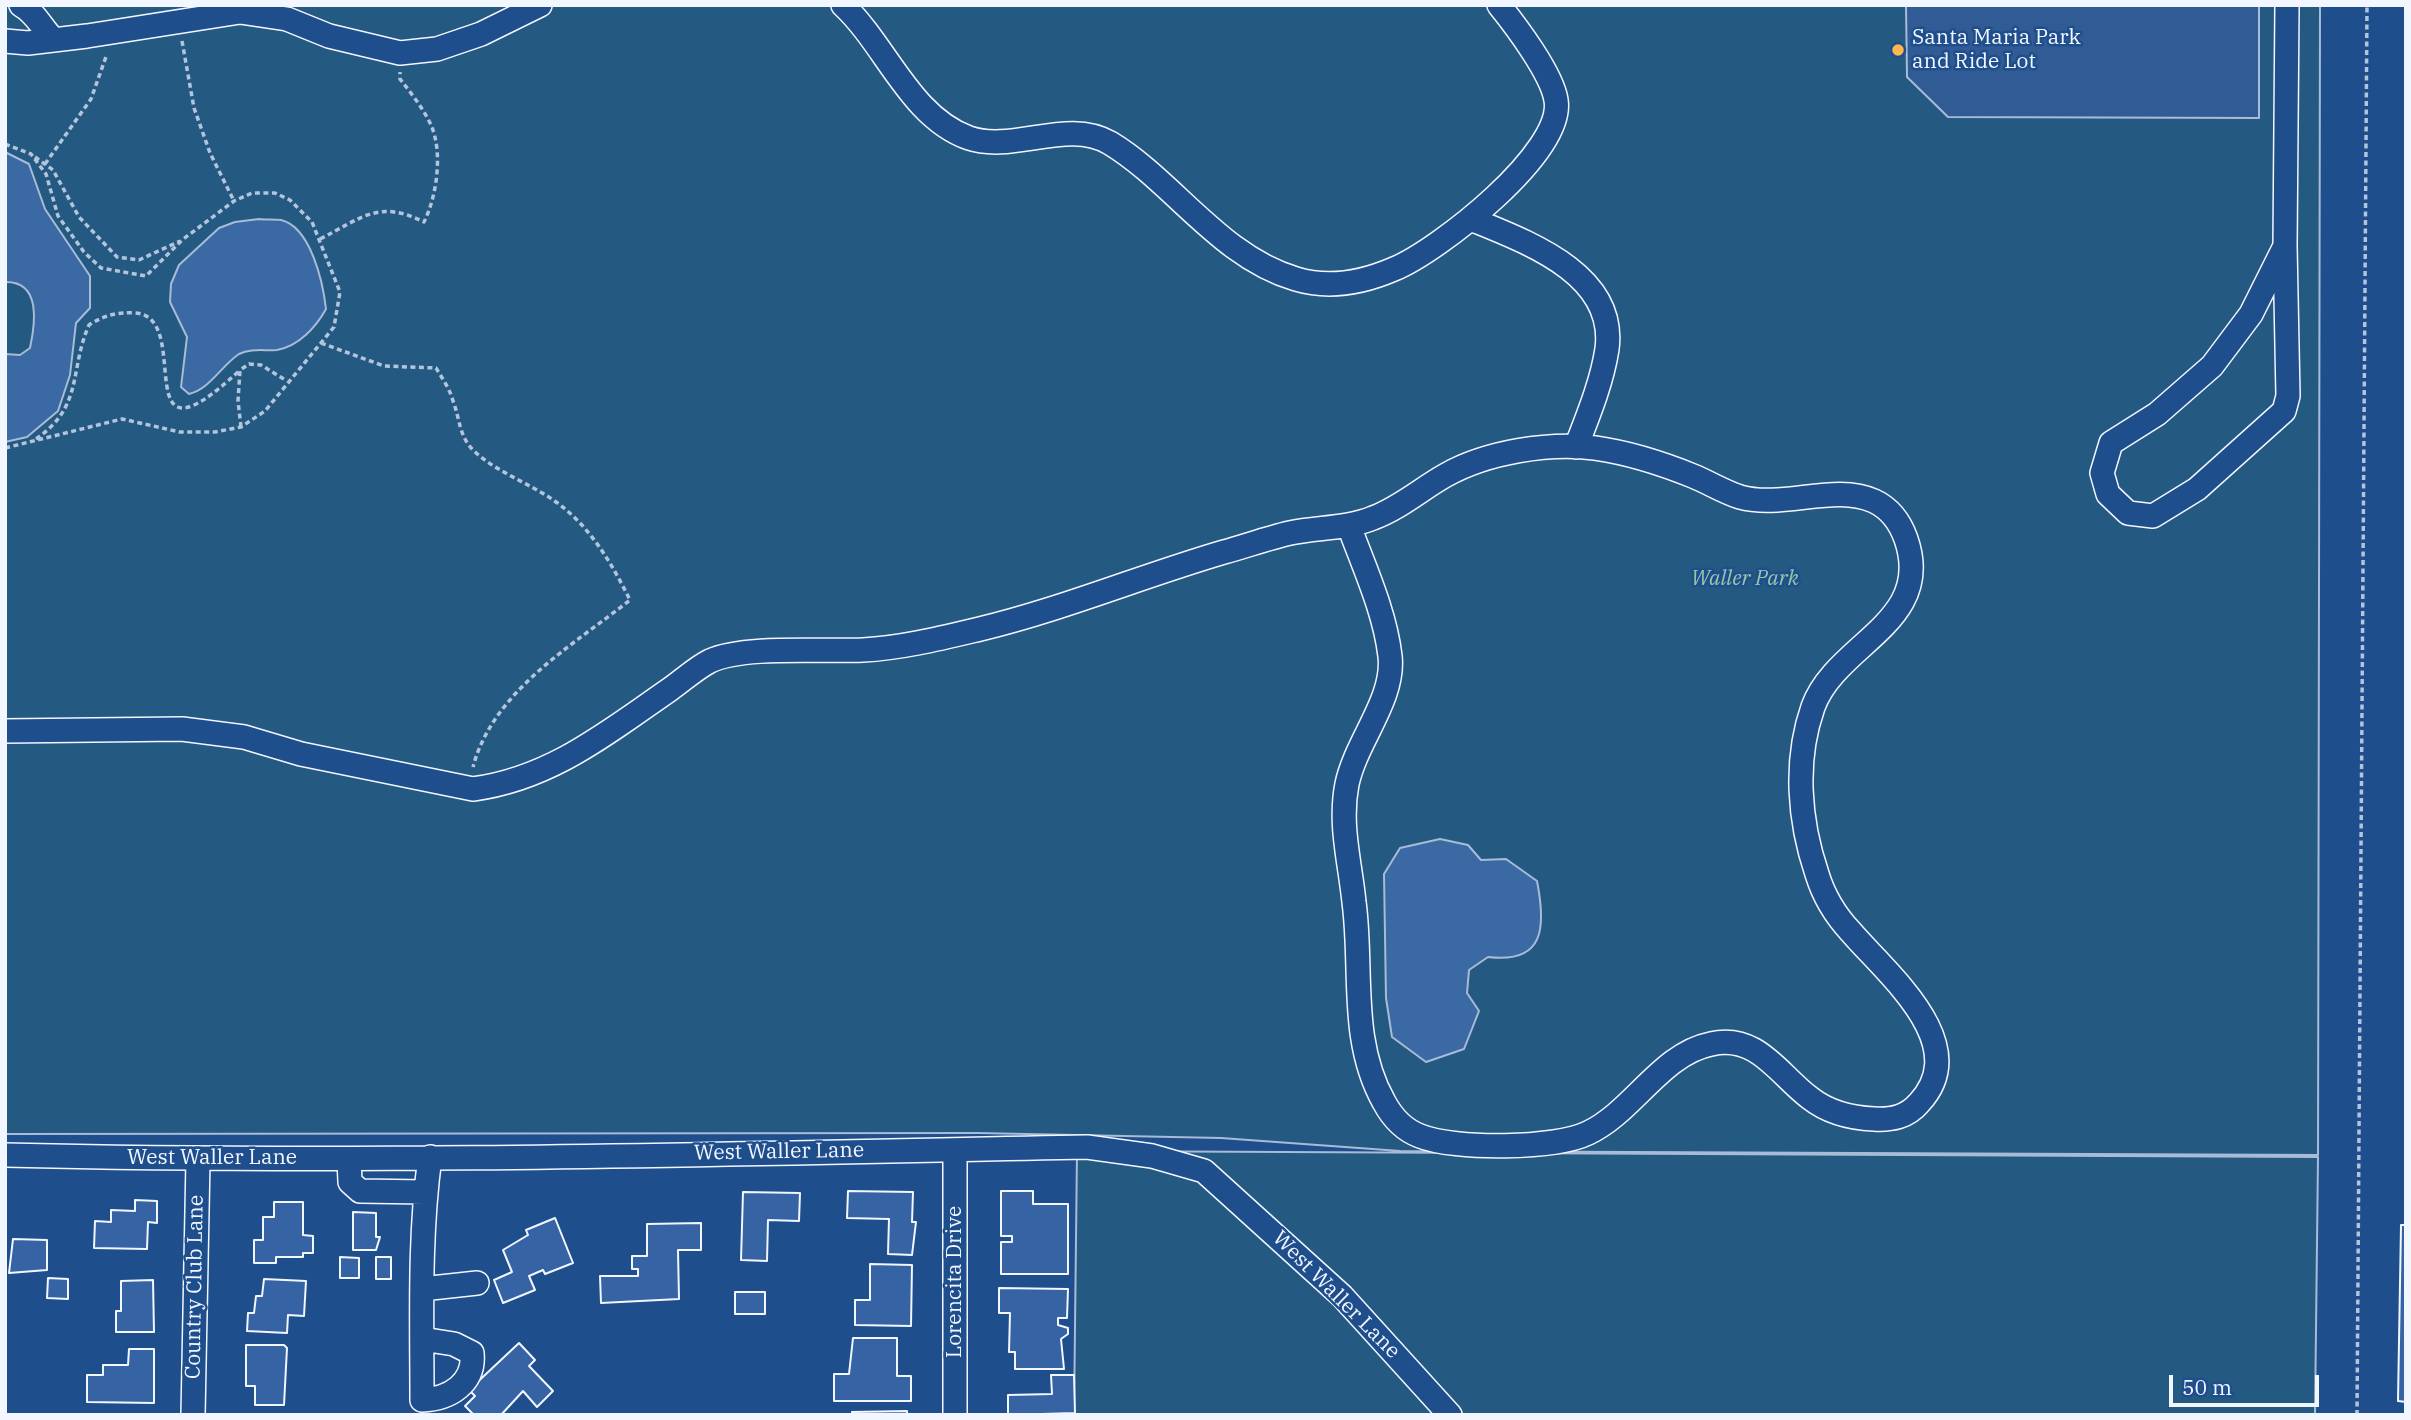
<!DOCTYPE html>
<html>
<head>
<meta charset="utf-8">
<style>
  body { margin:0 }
  #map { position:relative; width:2411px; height:1420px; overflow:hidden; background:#1f4e8c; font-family:"IBM Plex Serif",serif }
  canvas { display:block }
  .frame { position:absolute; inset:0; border:7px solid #f2f6ff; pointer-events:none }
  .scale { position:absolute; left:2169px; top:1375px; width:150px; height:32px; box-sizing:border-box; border:4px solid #f2f6ff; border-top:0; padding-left:9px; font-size:21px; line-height:24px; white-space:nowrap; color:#f2f6ff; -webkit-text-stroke:5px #1f4e8c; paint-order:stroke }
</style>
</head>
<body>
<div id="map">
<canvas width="2411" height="1420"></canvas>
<div class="frame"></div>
<div class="scale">50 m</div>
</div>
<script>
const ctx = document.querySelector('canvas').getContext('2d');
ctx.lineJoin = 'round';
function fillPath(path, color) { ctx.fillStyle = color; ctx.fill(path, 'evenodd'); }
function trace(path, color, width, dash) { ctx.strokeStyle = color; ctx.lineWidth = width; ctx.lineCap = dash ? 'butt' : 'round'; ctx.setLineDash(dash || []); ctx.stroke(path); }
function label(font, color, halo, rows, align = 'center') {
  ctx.font = font + ' "IBM Plex Serif",serif'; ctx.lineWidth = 5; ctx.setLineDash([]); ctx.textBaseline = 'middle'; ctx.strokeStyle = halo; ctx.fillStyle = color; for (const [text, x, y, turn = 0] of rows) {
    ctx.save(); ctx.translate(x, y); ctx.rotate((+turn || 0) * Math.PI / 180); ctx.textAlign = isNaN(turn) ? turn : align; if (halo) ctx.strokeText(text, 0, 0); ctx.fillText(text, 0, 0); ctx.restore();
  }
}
const green = new Path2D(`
  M5,5H2320L2318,1155L1400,1151L1221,1138L978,1133L5,1134Z
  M1077,1151L2318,1157L2315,1415H1074Z`);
fillPath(green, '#245a82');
trace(green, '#a8bbd7', 2);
const parking = new Path2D(`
  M1906,5H2259V118L1948,117L1907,77Z`);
fillPath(parking, '#305b95');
trace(parking, '#a8bbd7', 2);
const water = new Path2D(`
  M5,152L29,164L45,209L90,276V308L76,323L70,375L58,411L27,437L5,442V354L20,355L30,348C35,325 42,281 5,282Z
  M259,219C266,220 274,219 281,220C311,227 323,283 326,309C316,327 299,346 277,350C264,351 251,348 239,354C221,366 210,389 189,394L181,387L187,337L170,302L171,284L179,265L219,228L235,222Z
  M1440,839L1468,845L1481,860L1506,859L1537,881C1546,927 1545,964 1488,957L1469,970L1467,993L1479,1011L1464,1049L1426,1062L1392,1037L1386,998L1384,874L1400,848Z`);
fillPath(water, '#3b69a3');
trace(water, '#a8bbd7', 2);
const building = new Path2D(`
  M848,1191L913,1192L912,1222H916L912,1255L888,1254L889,1219L847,1218Z
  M1001,1191H1033V1204H1068V1274H1001V1242H1012V1236H1001Z
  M743,1192L800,1193L799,1221L768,1220L767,1261L741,1260Z
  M135,1200L157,1201V1223L148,1222L147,1249L94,1248L95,1221L111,1222V1210L135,1211Z
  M274,1202H303V1235L313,1236V1253H303V1257H276V1263H254V1240H263V1217H274Z
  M353,1212L376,1213V1237H380L376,1250H353Z
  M555,1218L573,1263L545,1274L543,1270L529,1276L535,1290L503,1303L494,1280L512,1272L503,1250L528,1235L526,1230Z
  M701,1223V1250H678L679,1299L601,1303L600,1276H638V1269H632V1256H647V1224Z
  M2401,1225H2406V1402L2398,1401Z
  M13,1239L47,1240V1270L9,1273Z
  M340,1257L359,1258V1278H340Z
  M376,1257H391V1279H376Z
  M870,1264L912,1265L911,1326L855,1325V1300H870Z
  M48,1278L68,1279V1299L47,1298Z
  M264,1279L306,1281L304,1316L288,1315L287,1333L247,1331L248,1313H254L256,1296H262Z
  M153,1280L154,1332H116V1311H121V1281Z
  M999,1288L1068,1289L1067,1318H1058V1325L1068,1328V1334L1061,1339L1064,1369H1015V1352H1009L1010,1313H999Z
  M735,1292H765V1314H735Z
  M853,1338H897V1376H911V1401H834V1374H849Z
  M519,1343L535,1360L529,1366L553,1391L537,1407L523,1391L501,1415H474L465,1406L475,1396L469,1390Z
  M246,1345H284L287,1348L284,1405H255V1386H246Z
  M129,1349H154V1403L87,1402V1375H103V1365H128Z
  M1051,1375H1074L1075,1413L1008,1415V1395L1052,1394Z
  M907,1411V1415H852V1412Z`);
fillPath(building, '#3563a3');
trace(building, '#f2f6ff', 2);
const minor = new Path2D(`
  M21,5C36,13 41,27 53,39
  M843,5C886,45 910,117 969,138C1013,153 1068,118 1110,143C1173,181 1220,257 1296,279C1329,289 1364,282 1394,269C1438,251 1565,152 1556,100C1552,74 1516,26 1499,5
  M5,41L28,43L87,36L240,12L287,19L329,36L400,53L437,49L481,34L540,5
  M1471,219C1527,242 1617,274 1607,349C1602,382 1588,416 1576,447
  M2285,246L2251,314L2212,366L2157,414L2111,443L2102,473L2108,494L2128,513L2153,516L2197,489L2284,411L2288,396L2285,246L2287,5
  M5,731L182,729L244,737L301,754L473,789C550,779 607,733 669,690C682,681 696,668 710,661C744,645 823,652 863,650C902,648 942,638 980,629C1063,609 1142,576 1224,552C1246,546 1268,538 1290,533C1318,527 1346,529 1373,518C1400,508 1421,489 1446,475C1487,452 1549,442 1595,448C1630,453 1661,463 1693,476C1708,482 1724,492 1740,497C1783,509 1835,483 1874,501C1891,509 1900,522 1906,539C1935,623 1836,643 1813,707C1794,761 1799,821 1817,874C1824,897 1835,915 1851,932C1887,974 1974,1044 1919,1103C1907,1117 1892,1120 1874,1119C1850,1118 1829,1113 1810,1098C1779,1075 1757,1033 1711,1044C1661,1054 1633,1112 1588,1133C1555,1149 1455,1150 1420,1136C1404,1130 1392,1117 1384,1102C1349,1040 1363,969 1354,902C1350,862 1339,824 1347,784C1356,741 1395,699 1390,656C1385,612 1364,567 1349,526
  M5,1155C366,1164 727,1154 1087,1147L1152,1156L1204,1171L1342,1296L1450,1415
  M349,1159L350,1182L360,1191L425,1192
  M422,1289L477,1283
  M422,1339L454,1344L472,1353C475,1383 450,1399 422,1400C422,1319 419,1237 430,1157
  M193,1415L198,1160
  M955,1415V1150`);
trace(minor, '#f2f6ff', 26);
trace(new Path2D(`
  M182,41L194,108L210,153L234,201
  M5,144L31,154L46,174L58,216L84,252L101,268L146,276L182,240L234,201L252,193H275L290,200L312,222L340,292L334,327L265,411L241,427L215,432H180L122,419L5,448
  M35,157L53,170L79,217L117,257L139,260L180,241
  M45,164L91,99L107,54
  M320,239C362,218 378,199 424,222C437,196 443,152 431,125C423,108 411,93 400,79V72
  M321,343L384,366L436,368C442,378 450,389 453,401C460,419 459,436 473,450C497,473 530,483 556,502C590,526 612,564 630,600C572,646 493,691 473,767
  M241,427L238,401L240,370L249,364L261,365L287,381
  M36,439C84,406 69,370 89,325C105,315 117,312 135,313C196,316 123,480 240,370
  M2357,1415L2367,5`), '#b3c4dc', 3.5, [5, 3.5]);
trace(minor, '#1f4e8c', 23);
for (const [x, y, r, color] of [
  [1898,50,7,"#ffb74d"]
]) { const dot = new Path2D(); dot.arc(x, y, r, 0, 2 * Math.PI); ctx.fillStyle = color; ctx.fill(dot); trace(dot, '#1f4e8c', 2.5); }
label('21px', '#f2f6ff', '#1f4e8c', [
  ["Santa Maria Park",1912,38],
  ["and Ride Lot",1912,62]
], 'left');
label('italic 21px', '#97c8a6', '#1f4e8c', [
  ["Waller Park",1745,579]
]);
label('21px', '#f2f6ff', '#1f4e8c', [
  ["West Waller Lane",779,1152,-1],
  ["West Waller Lane",212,1158],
  ["Lorencita Drive",955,1282,-90],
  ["Country Club Lane",195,1287,-89],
  ["West Waller Lane",1336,1295,45]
]);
</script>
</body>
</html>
